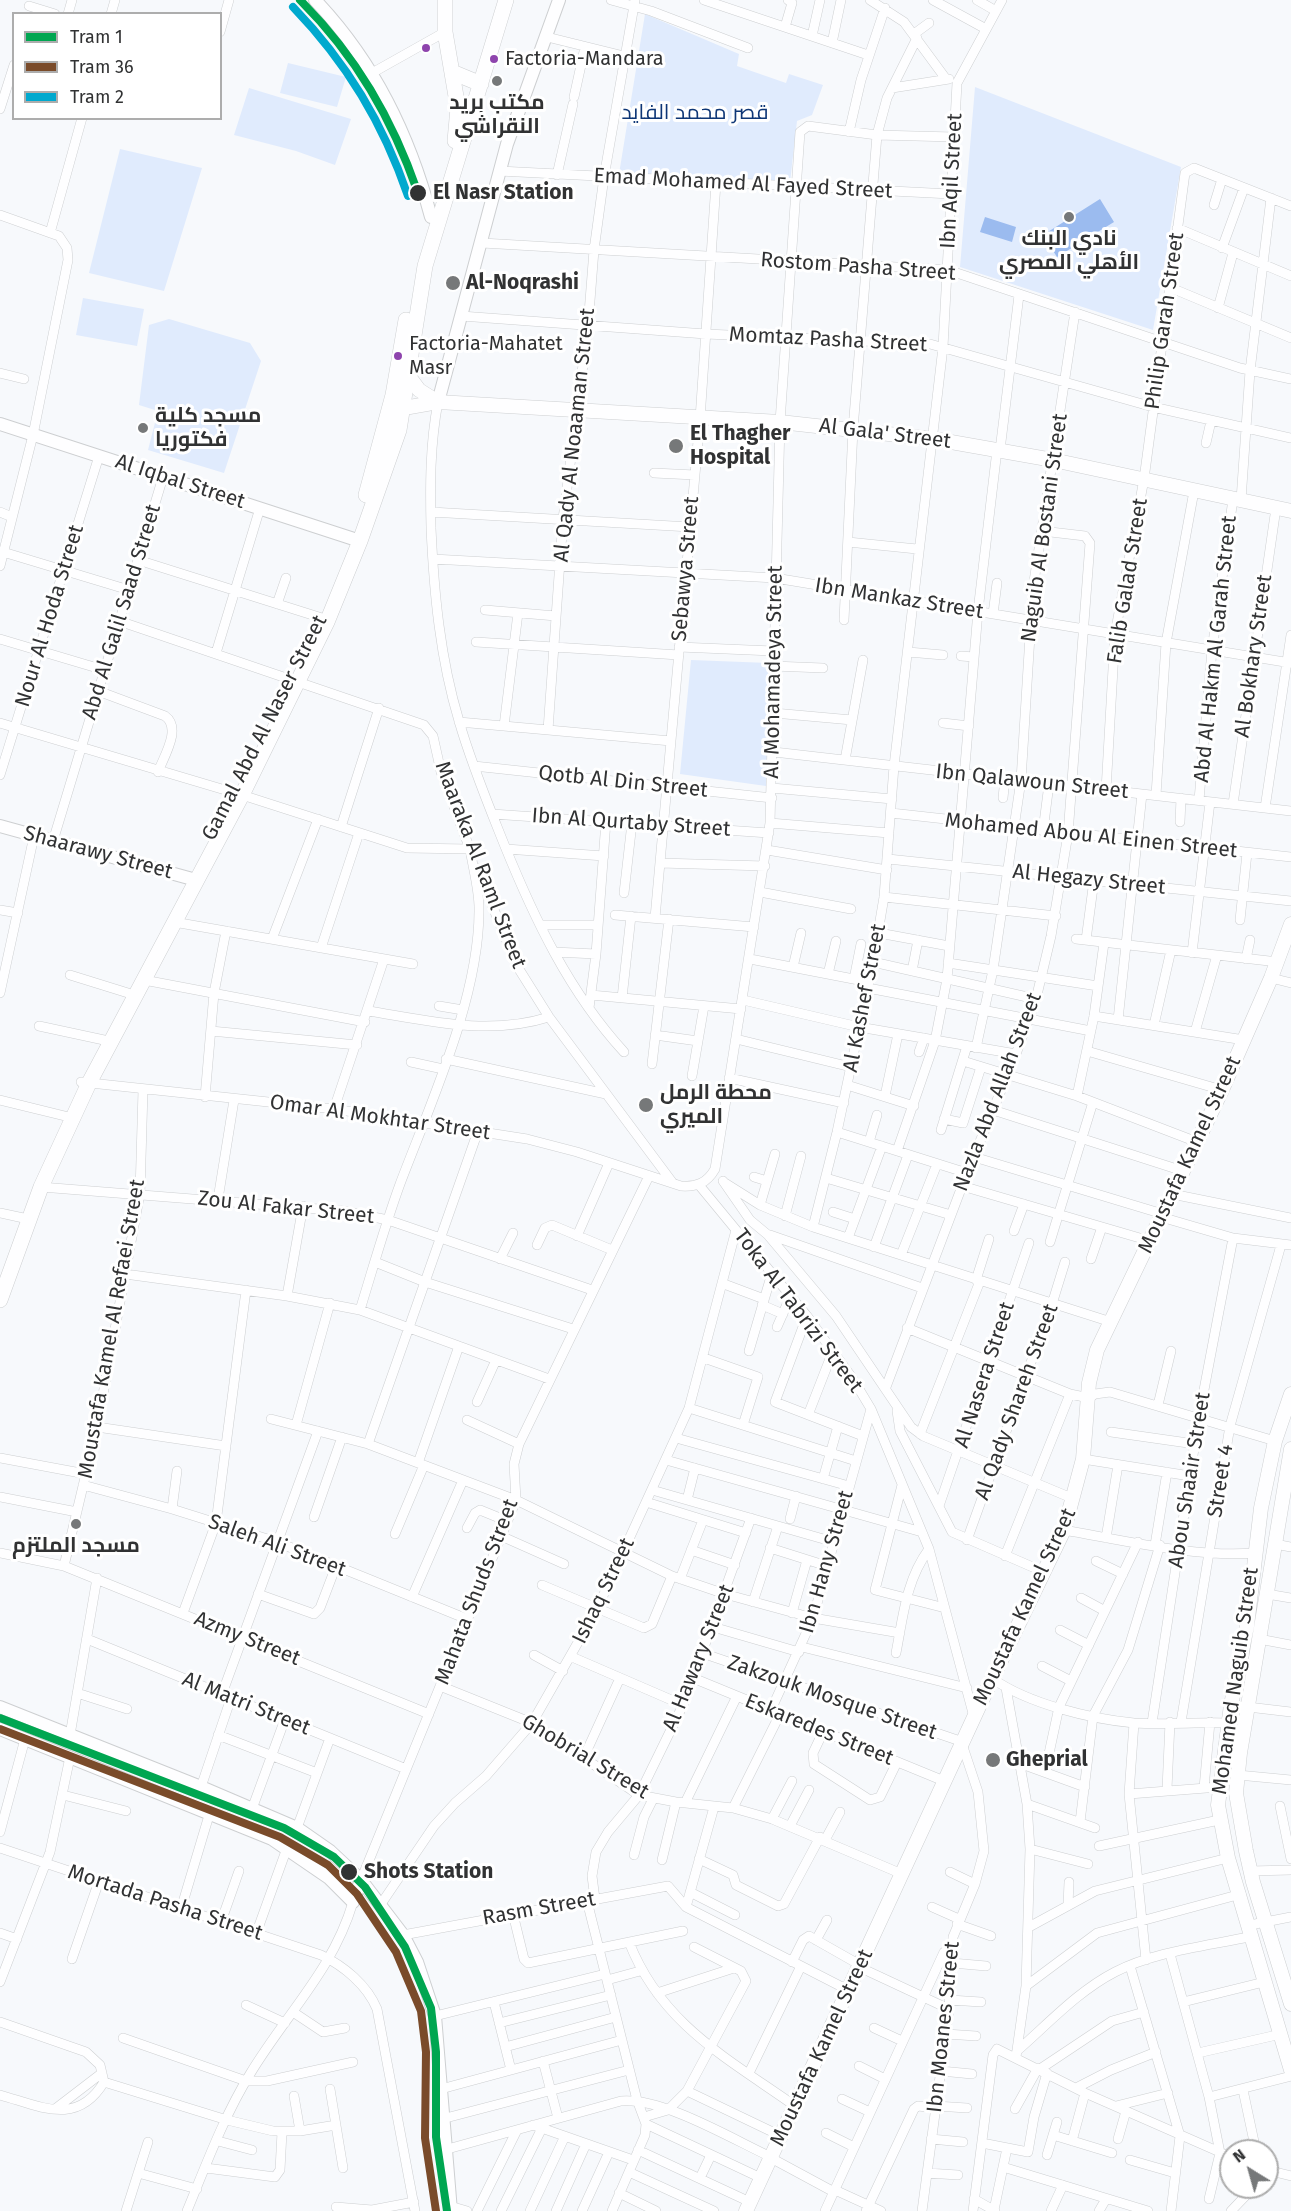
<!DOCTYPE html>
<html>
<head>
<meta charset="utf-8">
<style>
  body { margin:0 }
  #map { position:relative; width:1291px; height:2211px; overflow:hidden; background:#f7f9fc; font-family:"Fira Sans",sans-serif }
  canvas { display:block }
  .legend { position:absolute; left:12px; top:12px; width:210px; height:108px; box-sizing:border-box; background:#fff; border:2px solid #adadad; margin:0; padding:8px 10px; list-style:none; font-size:18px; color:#313233 }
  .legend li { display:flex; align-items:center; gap:12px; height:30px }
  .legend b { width:30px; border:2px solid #adadad }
  .north { position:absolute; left:1219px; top:2139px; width:60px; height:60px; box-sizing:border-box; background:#fff; border:2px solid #adadad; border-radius:50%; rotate:323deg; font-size:16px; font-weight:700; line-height:24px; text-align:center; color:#313233 }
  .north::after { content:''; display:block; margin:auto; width:21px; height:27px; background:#767879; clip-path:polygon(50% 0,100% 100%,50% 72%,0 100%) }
</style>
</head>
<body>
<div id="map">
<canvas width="1291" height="2211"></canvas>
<ul class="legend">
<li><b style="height:8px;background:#00a651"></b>Tram 1</li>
<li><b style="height:8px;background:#7a4b2a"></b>Tram 36</li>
<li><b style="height:8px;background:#00a9ce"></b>Tram 2</li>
</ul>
<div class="north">N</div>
</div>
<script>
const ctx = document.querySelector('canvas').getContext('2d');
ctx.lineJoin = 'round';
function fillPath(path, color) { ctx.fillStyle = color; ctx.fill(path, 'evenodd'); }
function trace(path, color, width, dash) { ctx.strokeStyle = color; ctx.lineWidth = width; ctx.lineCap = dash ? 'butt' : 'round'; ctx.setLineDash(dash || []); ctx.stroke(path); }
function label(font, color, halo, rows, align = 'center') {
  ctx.font = font + ' "Fira Sans",Cairo,sans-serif'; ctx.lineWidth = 6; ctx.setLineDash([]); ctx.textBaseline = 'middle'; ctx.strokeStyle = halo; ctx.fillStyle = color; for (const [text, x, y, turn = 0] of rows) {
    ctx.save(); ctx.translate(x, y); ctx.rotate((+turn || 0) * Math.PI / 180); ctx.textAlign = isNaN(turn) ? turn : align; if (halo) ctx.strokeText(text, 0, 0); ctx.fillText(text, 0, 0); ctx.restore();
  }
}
fillPath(new Path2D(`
  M645,14L739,54L737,66L786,83L789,74L823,85L812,115L797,121L790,182L619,174Z
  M288,63L346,77L337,107L280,93Z
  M975,87L1181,167L1153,330L960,267Z
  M249,88L351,119L335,165L296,151L234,135Z
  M120,149L202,168L164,291L89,273Z
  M83,298L144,309L137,346L76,335Z
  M169,319L250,343L261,361L224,473L148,450L158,411L139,405L149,325Z
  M691,660L769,663L766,786L680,774Z`), '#e0ebfd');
fillPath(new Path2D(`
  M1100,199L1114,222L1057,257L1043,235Z
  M985,217L1016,227L1012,242L980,232Z`), '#9bbbef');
const minor = new Path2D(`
  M611,0L651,11L748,48
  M704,0L868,55
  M870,0L904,22L946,79
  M933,0L986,29
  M977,0L996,11
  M29,6L55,14
  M68,14L72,0
  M111,14L115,0
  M785,27L792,3L788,0
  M220,32L229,0
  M914,34L929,23
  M812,36L820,0
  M547,37L624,56
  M832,43L841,0
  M372,73L445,32
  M892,88L949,79
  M574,97L585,47
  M0,109L14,65
  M849,132L861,80L885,8
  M499,171L951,194
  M557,175L573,104
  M1214,205L1222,179
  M0,215L59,236L67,248L68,260L33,435L0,566
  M1177,228L1291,276
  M50,233L82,118
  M482,243L948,270L1240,368L1291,379
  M1222,248L1244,188
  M1169,287L1291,338
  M1218,308L1233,253
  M461,316L706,334L930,344L1153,407L1291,438
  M0,373L24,379
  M438,402C430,444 430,485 431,528C434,593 440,658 459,721C471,763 488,804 504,844C534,918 569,992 624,1052
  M1206,443L1211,421
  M1000,450L1019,295
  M654,473L695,475
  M1241,500L1250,371L1271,198
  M0,512L12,517
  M431,512L690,527
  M848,542L917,549
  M3,552L129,590
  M433,559L775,578L1291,663
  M138,560L322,618
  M277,604L286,578
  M485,610L556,616
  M993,614L997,583
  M844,620L853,429L877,135L887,98L917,38
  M119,621L424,725L433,736L441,772L471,852
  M0,639L104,670
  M476,642L679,655
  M679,647L773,651
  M908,652L943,655
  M216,653L260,508
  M961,656L974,657
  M773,666L823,668
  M98,691L165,716C182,728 164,756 158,772
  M774,713L852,720
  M459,722L671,741
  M0,723L242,795L407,848L470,849C473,868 479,889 479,908C480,996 431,1102 400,1184C385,1225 373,1268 360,1310
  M943,723L969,726
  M504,726L518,613
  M548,730L563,519L588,326L594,250L604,177L635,0
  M774,752L1291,811
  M845,760L863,660
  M474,766L772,798
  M0,775L99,456
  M772,788L892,799
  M1106,790L1115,634L1144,479L1185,173L1194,168L1291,206
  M1156,795L1166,643L1194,491
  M1003,798L1005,778
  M1199,800L1212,650L1233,499
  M1233,804L1276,508
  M1265,808L1291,635
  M891,813L1291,857
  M492,814L769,833
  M1180,822L1181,798
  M770,823L889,833
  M341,827L379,708
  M1043,831L1049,784
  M53,841L163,477
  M506,849L604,856
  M767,850L887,870
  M888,859L1291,901
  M660,863L765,866
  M477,868L517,966L549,1017L672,1182
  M760,892L851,909
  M624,893L632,823
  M884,897L1056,916
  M0,910L18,913
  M615,915L754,927
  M655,918L700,419L716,183
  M1240,920L1247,853
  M174,922L413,964
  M540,925H598
  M879,933L949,946
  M272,939L318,819
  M1076,939L1278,962
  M1086,940L1094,880
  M321,948L359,833
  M554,952L596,954
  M1192,953L1210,802
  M750,959L869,982
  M1246,959L1250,940
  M873,962L1036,999
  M948,963L1098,986
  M793,967L801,933
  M912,971L918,940
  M828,974L836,941
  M70,975L128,993
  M1271,978L1291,983
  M854,979L861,944
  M144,980L365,1022
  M868,988L1091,1031
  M0,993L34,836
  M591,995L741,1009
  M622,998L631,916
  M743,1000L859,1027L1016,1054
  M439,1006L463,1010
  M589,1008L596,954L606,821
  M369,1011C430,1021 489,1036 549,1017
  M1094,1016L1244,1040
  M1118,1020L1142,794
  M1154,1025L1171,950
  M39,1026L104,1040
  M211,1031L357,1045
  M1195,1032L1217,955
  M655,1035L698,1041
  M736,1039L851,1067
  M976,1048L993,970L1021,780L1033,588L1075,312
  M1087,1051L1222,1090
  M919,1052L924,1038
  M446,1059L606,1094
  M963,1061L1077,1096L1197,1142
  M411,1062L443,1069
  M652,1064L669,919
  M692,1076L704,1006
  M729,1078L844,1103
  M81,1082L334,1109L527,1139L577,1152L681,1186C697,1187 707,1183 715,1169L770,823L780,422L800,132L808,126L877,135L954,137
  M847,1085L914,1106
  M885,1096L898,1034
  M1077,1096L1094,1016L1104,943
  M205,1097L214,993L226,931
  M0,1100L73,1118
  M334,1109L384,959
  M993,1110L1183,1171
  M944,1119L963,1123L981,1067
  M941,1130L967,1046
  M837,1132L967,1173
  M869,1142L877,1115
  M897,1151L935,1041L947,979L978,611L997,450
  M974,1157L1163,1214
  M754,1177L767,1181
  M826,1178L951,1215
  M723,1181L750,1220L768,1235L836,1316L911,1427L923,1436L1074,1499
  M725,1183L760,1205L813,1227L1108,1321
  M699,1185L807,1316L853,1379L871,1409L929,1549L974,1717
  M962,1186L1150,1241
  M41,1187L344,1211L388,1220L592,1290
  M1172,1194L1291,1218
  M218,1199L234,1100
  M760,1205L775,1154
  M833,1212L855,1219
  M0,1213L28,1219
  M785,1216L801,1156
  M1161,1217L1233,1238L1291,1245
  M813,1227L837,1132L873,962L884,897L894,766L943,347L957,83L1002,0
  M1014,1231L1024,1204
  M770,1235L922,1288
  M577,1236L609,1163
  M848,1238L882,1146
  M1050,1242L1093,1102
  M537,1245L545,1228L552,1225L612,1250
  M874,1247L908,1155
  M901,1255L937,1164
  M500,1259L513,1233
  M1091,1259L1102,1227
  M375,1262L425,1282L573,1329
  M125,1274L287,1296L360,1310L549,1379
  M976,1280L989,1239
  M724,1284L764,1299
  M287,1296L303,1206
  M762,1305L783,1314
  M807,1316L775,1402L863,1436
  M777,1327L791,1295
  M907,1328L1070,1394L1089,1398L1095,1394L1110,1392L1275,1441
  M749,1351L772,1273
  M704,1358L758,1377L743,1425
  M886,1387L967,1173L1016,1054L1036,999L1051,936L1068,834L1090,543L1085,536L1042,531
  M477,1402L496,1360
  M1158,1405L1171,1351
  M689,1408L856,1461
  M897,1411L900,1431L952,1532L1044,1572
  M808,1415L833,1351
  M271,1419L368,1444L516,1500L672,1576L725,1594L813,1618L900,1633
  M467,1420L519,1444
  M296,1425L330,1303
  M97,1427L226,1446
  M1111,1432L1195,1444
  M920,1434L980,1281
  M676,1438L849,1486
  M368,1444L478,1131
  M0,1458L86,1474
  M1083,1459L1190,1476
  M666,1460L922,1532
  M418,1463L459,1346
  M823,1479L838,1426
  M83,1485L172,1509L277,1542L467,1619
  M902,1485L875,1590L945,1608
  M652,1490L834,1542
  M0,1497L77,1512
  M687,1500L695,1468
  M646,1502L746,1533
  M939,1506L1029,1243
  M172,1509L177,1471
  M314,1517L342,1437
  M790,1519L796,1496
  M467,1528L475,1513L480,1510L507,1521
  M1064,1530C1122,1540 1197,1558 1254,1553
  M395,1534L424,1465
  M501,1536L564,1564
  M1106,1538L1118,1465
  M967,1540L1052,1304L1065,1262
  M1275,1544L1291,1547
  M1155,1545L1167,1472
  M770,1548L827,1566
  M691,1550L735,1565
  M0,1553L64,1566L429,1714
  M1005,1556L1070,1394
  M1096,1561L1123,1574
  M64,1566L97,1427L140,1193L143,1090
  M680,1579L703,1520
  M542,1585L644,1628L652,1624L672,1576
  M258,1594L314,1614L320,1608L336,1566
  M1267,1594L1291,1598
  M412,1597L463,1480
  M1081,1598L1105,1611
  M753,1602L778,1526
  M183,1613L216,1523L246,1290
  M792,1613L807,1560
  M713,1627L799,1652
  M1060,1630L1089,1645
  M87,1639L406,1769
  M1259,1639L1291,1645
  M802,1647L967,1688
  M702,1653L963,1742
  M896,1653C903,1617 906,1580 929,1549
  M534,1655L563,1671
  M572,1657L683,1705
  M1042,1666L1071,1681
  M693,1678L944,1781
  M993,1679C1029,1704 1091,1719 1134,1723C1165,1725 1197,1722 1228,1723
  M440,1686L532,1723L639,1795L676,1802L733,1808L772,1819L902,1874
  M1006,1688L1027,1804L1030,1849L1026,1986L1016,2057
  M77,1693L127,1709
  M222,1694L318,1431
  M1231,1705L1291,1712
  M771,1710L813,1618L871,1409
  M1181,1722L1230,1426L1281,1245
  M1134,1723L1129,1794L1146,1960
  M1152,1723L1199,1416L1233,1238
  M823,1732L813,1753L814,1764L870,1800L880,1797L897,1762
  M70,1735L97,1578
  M218,1735L317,1773
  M584,1757L620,1678
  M1019,1763L1085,1787
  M1045,1772L1059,1707L1138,1542
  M1238,1775L1291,1780
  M201,1787L231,1698
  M1204,1788L1210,1722
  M1167,1789L1170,1722
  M1129,1794L1219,1787
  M63,1795L126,1811
  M685,1803L737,1696
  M1027,1804L1095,1828
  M1280,1806L1291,1859
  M733,1808L780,1714
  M252,1809L285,1719
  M772,1819L792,1781
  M1080,1822L1093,1716L1128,1650L1160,1545
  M790,1826L809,1790
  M297,1828L330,1738
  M0,1832L25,1739
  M825,1840L840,1812
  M1099,1846L1219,1820
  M0,1848L321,1955C344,1966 367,1985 377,2009L415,2211
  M1030,1849L1088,1864
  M634,1855L644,1817L653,1799
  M699,1859L733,1875L736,1885L778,1906L784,1904L820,1837
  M662,1860L676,1802
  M1250,1871L1291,1870
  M950,1872L975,1884
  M361,1880L516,1500L514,1464L519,1444L649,1176
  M690,1892L735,1915
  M595,1899L592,1876L596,1852L608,1832L639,1795L683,1705L751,1518
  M587,1901L637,2100L646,2124L645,2135L612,2211
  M381,1904L434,1826L455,1803L486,1776L532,1723L597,1609L689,1408L736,1230
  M1068,1905L1069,1882
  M686,1907L714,1807
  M932,1907L959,1919
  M181,1909L210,1812
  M513,1914L524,1959L528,1963L683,1931
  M221,1922L239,1871
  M957,1924L991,1936
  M1250,1925L1291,1917
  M1029,1927L1095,1891L1228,1858
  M0,1933L17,1939
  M256,1934L287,1848
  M403,1935L668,1886L686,1907L848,1990
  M816,1940L827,1920
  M629,1942C661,2024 727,2058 795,2106
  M1170,1954L1209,2097L1220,2153L1209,2199
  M72,1959L99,1881
  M792,1962L803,1940L809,1936L860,1965
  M952,1963L986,1966
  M1130,1966L1180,2136L1171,2211
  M859,1967L949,2009
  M607,1980L640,1971
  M0,1982L50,1852L70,1757
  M1026,1986L1097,1933L1241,1894
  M657,1993L734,1968
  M950,2000L981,2002
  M494,2002L511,2070
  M1183,2002L1264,1982
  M246,2005L285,2023
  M293,2012L323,2032L345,2028
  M435,2016L605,1974
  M0,2022L86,2052L100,2065L104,2082
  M499,2023L611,1995
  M874,2028L902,2041
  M946,2034L976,2036
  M123,2038L246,2081H267L353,2062
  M505,2047L616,2017
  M1018,2050C1048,2024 1078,1991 1115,1972C1156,1951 1208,1946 1253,1936
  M1198,2053L1281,2034
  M543,2061L558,2118
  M859,2066L885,2079
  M1040,2069L1112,2021L1144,2012
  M941,2071L972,2074
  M749,2073L801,1966
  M104,2082L227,2120L273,2131H300L336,2125
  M1076,2088L1111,2070L1156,2052
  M330,2089L343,2168
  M441,2089L622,2040
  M1243,2090L1256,2151
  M687,2091L781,2136
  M0,2095C40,2106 77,2127 104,2082
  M294,2096L300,2131
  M1209,2097L1291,2076
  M842,2099L870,2112
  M936,2106L967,2108
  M1116,2106L1168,2093
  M55,2109L102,2073
  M1015,2109L1038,2068
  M644,2117L668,2110L687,2091L746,1981L741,1971L694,1947
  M442,2119L629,2070
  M646,2124L761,2178
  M533,2125L633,2160
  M826,2133L854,2147
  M1053,2135L1112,2153
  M931,2139L963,2142
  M1118,2139L1126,2111
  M218,2141L252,2150
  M1072,2141L1085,2093
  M982,2143L1028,2152L1034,2117L1047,2073
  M444,2150L621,2101C662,2097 732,2139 771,2157
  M638,2150L750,2202
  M1047,2155L1057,2122
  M771,2158L834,2192
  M1130,2160L1175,2173
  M1003,2167L1148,2211
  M206,2168L275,2177L280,2170L282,2132
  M1267,2170L1291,2176
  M629,2172L714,2211
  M138,2173L197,2189
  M927,2173L958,2175
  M700,2178L711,2155
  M835,2190L881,2211
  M619,2193L656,2211
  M974,2199L995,2211
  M450,2206L467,2211
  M336,2207L372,2210L414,2202
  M994,2210L1007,2148
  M126,2211L148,2142
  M187,2211C206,2165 224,2116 250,2074C286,2014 333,1970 353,1902
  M477,2211L517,2130
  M501,2211L542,2128
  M530,2211L565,2136
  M556,2211L586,2144
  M582,2211L609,2152
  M825,2211L944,1952L953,1948
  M866,2211L914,2109L918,2106L936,2108
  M922,2211L949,2009L953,1937L975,1884L984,1851L978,1792L962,1744
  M973,2211L993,2055L997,2049L1085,2093L1231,2157
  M1051,2211L1063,2185
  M1099,2211L1106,2199
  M1231,2211L1254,2187`);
const tertiary = new Path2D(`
  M315,0C374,62 409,135 431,217
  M438,402L507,144L559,0
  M0,424L360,541
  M0,826L196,880
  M0,1707L201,1787L297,1828L330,1851L361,1880L403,1935L417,1962L435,2016L451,2211
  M0,1729L272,1839L329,1878L353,1902L361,1880`);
const secondary = new Path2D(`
  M405,371L419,390L438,402
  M404,408L438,402L780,422L934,439L1053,460L1291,511
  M1291,1394L1275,1441L1261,1508L1247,1626L1231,1705L1218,1805L1228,1858L1291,2070
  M1291,1449L1240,1753L1236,1793L1246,1851L1253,1882L1291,2004
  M746,2211L982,1700L1064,1530L1083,1459L1089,1383L1097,1350L1222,1090L1271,978L1291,924`);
const primary = new Path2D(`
  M445,0V32L458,108L455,141
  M452,72L481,84
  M366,495L393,395L406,320
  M0,1300L41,1187L89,1083L242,795L327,622L360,541L399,430L425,266L506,0`);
trace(minor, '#cdcfd1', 10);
trace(tertiary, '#cdcfd1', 14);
trace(secondary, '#cdcfd1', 15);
trace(primary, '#cdcfd1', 16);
trace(minor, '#fefeff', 9);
trace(tertiary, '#fefeff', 12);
trace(secondary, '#fefeff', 14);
trace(primary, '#fefeff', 15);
trace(new Path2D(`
  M300,0C356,56 392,118 418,193
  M0,1718L284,1828L334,1857L365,1887L405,1947L431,2008L436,2052V2137L447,2211`), '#00a651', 8);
trace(new Path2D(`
  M0,1729L280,1837L328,1865L357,1894L396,1952L421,2011L426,2052L425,2138L436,2211`), '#7a4b2a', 8);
trace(new Path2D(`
  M293,7C347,63 383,123 408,196`), '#00a9ce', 8);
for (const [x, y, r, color] of [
  [426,48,5,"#8e44ad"],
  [494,59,5,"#8e44ad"],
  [497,81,6,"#767879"],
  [418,193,9,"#313233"],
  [1069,217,6,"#767879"],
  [453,283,8,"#767879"],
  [398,356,5,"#8e44ad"],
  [143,428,6,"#767879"],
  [676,446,8,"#767879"],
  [646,1105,8,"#767879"],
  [76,1524,6,"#767879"],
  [993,1760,8,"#767879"],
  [349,1872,9,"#313233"]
]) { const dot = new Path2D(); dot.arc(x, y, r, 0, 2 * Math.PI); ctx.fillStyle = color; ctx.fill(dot); trace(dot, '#fff', 2); }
label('20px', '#313233', '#fff', [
  ["Factoria-Mandara",505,59],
  ["Factoria-Mahatet",409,344],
  ["Masr",409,368]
], 'left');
label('bold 21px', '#313233', '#fff', [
  ["مكتب بريد",497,103,"center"],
  ["النقراشي",497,127,"center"],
  ["نادي البنك",1069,239,"center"],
  ["الأهلي المصري",1069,263,"center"],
  ["Al-Noqrashi",466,283],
  ["مسجد كلية",155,416],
  ["فكتوريا",155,440],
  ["El Thagher",690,434],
  ["Hospital",690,458],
  ["محطة الرمل",660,1093],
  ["الميري",660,1117],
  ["مسجد الملتزم",76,1546,"center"],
  ["Gheprial",1006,1760]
], 'left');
label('21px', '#0e3676', '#fff', [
  ["قصر محمد الفايد",695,113]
]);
label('21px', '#313233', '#fff', [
  ["Ibn Aqil Street",952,181,-87],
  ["Emad Mohamed Al Fayed Street",743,184,3],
  ["Rostom Pasha Street",858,267,4],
  ["Philip Garah Street",1165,321,-82],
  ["Momtaz Pasha Street",828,340,3],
  ["Al Gala' Street",885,434,7],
  ["Al Qady Al Noaaman Street",575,435,-84],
  ["Al Iqbal Street",180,482,18],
  ["Naguib Al Bostani Street",1045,528,-82],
  ["Sebawya Street",686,569,-85],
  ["Falib Galad Street",1128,581,-81],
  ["Ibn Mankaz Street",899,599,9],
  ["Abd Al Galil Saad Street",122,612,-73],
  ["Nour Al Hoda Street",50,616,-73],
  ["Abd Al Hakm Al Garah Street",1216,649,-84],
  ["Al Bokhary Street",1254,656,-82],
  ["Al Mohamadeya Street",774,672,-89],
  ["Gamal Abd Al Naser Street",265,728,-63],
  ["Qotb Al Din Street",623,782,6],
  ["Ibn Qalawoun Street",1032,782,6],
  ["Ibn Al Qurtaby Street",631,823,4],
  ["Mohamed Abou Al Einen Street",1091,836,6],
  ["Shaarawy Street",98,853,15],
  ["Maaraka Al Raml Street",480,865,69],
  ["Al Hegazy Street",1089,880,6],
  ["Al Kashef Street",865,998,-79],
  ["Nazla Abd Allah Street",998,1092,-69],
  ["Omar Al Mokhtar Street",380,1118,8],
  ["Moustafa Kamel Street",1190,1155,-65],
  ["Zou Al Fakar Street",286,1208,6],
  ["Toka Al Tabrizi Street",798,1311,53],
  ["Moustafa Kamel Al Refaei Street",112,1329,-80],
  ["Al Nasera Street",985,1375,-72],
  ["Al Qady Shareh Street",1017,1402,-70],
  ["Abou Shaair Street",1190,1480,-81],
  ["Street 4",1221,1481,-81],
  ["Saleh Ali Street",277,1546,20],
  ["Ibn Hany Street",827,1562,-74],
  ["Ishaq Street",604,1591,-64],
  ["Mahata Shuds Street",477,1592,-69],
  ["Moustafa Kamel Street",1025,1607,-65],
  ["Azmy Street",247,1639,22],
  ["Al Hawary Street",699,1658,-68],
  ["Mohamed Naguib Street",1236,1681,-82],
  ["Zakzouk Mosque Street",832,1698,19],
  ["Al Matri Street",246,1704,22],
  ["Eskaredes Street",819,1730,22],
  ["Ghobrial Street",585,1757,31],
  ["Mortada Pasha Street",165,1903,18],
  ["Rasm Street",539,1909,-10],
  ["Ibn Moanes Street",944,2027,-84],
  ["Moustafa Kamel Street",822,2048,-65]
]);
label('bold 21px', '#313233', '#fff', [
  ["El Nasr Station",433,193],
  ["Shots Station",364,1872]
], 'left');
</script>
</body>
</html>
